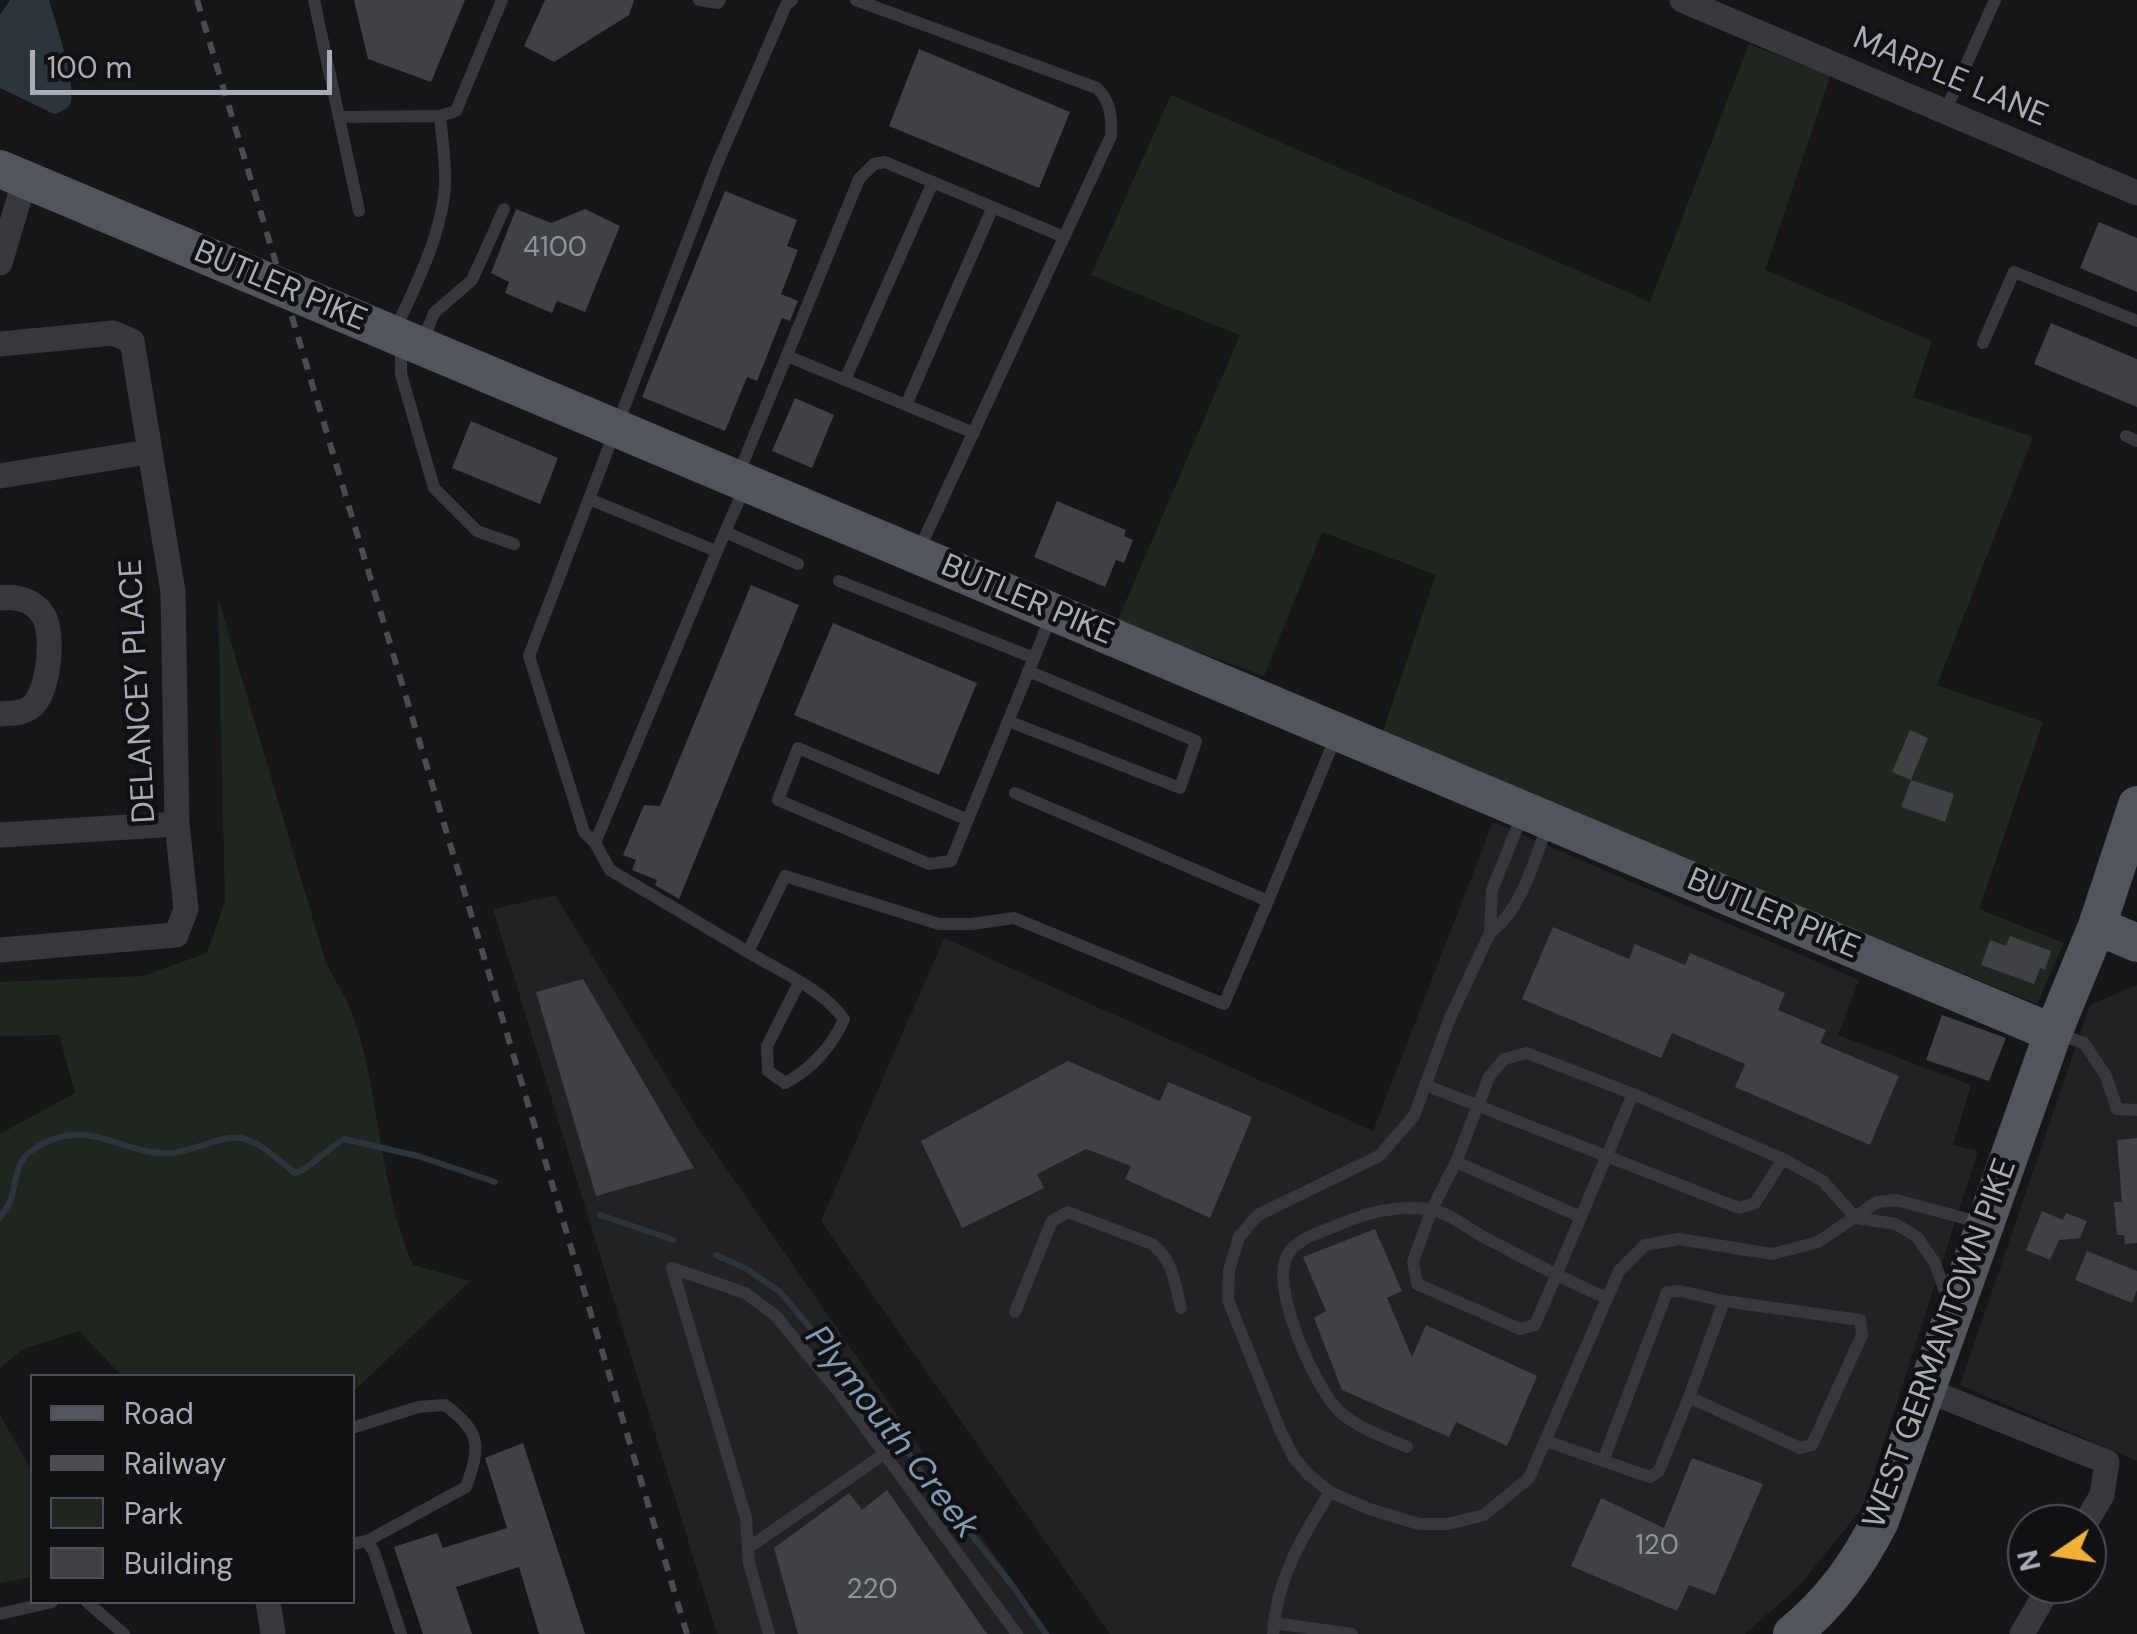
<!DOCTYPE html>
<html>
<head>
<meta charset="utf-8">
<style>
  body { margin:0 }
  #map { position:relative; width:2137px; height:1634px; overflow:hidden; background:#161618; font-family:"DM Sans",sans-serif }
  canvas { display:block }
  .legend { position:absolute; left:30px; top:1374px; width:325px; height:230px; box-sizing:border-box; background:#111113; border:2px solid #4d4f55; margin:0; padding:12px 18px; list-style:none; font-size:30px; color:#a8adb8 }
  .legend li { display:flex; align-items:center; gap:20px; height:50px }
  .legend b { width:50px; border:2px solid #4d4f55 }
  .north { position:absolute; left:2007px; top:1504px; width:100px; height:100px; box-sizing:border-box; background:#111113; border:2px solid #4d4f55; border-radius:50%; rotate:257deg; font-size:28px; font-weight:700; line-height:40px; text-align:center; color:#a8adb8 }
  .north::after { content:''; display:block; margin:auto; width:35px; height:45px; background:#f2b134; clip-path:polygon(50% 0,100% 100%,50% 72%,0 100%) }
  .scale { position:absolute; left:30px; top:50px; width:302px; height:45px; box-sizing:border-box; border:5px solid #a8adb8; border-top:0; padding-left:12px; font-size:30px; line-height:35px; white-space:nowrap; color:#a8adb8; -webkit-text-stroke:8px #111113; paint-order:stroke }
</style>
</head>
<body>
<div id="map">
<canvas width="2137" height="1634"></canvas>
<ul class="legend">
<li><b style="height:12px;background:#53555c"></b>Road</li>
<li><b style="height:12px;background:#4a4c52"></b>Railway</li>
<li><b style="height:28px;background:#1e261f"></b>Park</li>
<li><b style="height:28px;background:#404145"></b>Building</li>
</ul>
<div class="north">N</div>
<div class="scale">100 m</div>
</div>
<script>
const ctx = document.querySelector('canvas').getContext('2d');
ctx.lineJoin = 'round';
function fillPath(path, color) { ctx.fillStyle = color; ctx.fill(path, 'evenodd'); }
function trace(path, color, width, dash) { ctx.strokeStyle = color; ctx.lineWidth = width; ctx.lineCap = dash ? 'butt' : 'round'; ctx.setLineDash(dash || []); ctx.stroke(path); }
function label(font, color, halo, rows, align = 'center') {
  ctx.font = font + ' "DM Sans",sans-serif'; ctx.lineWidth = 9; ctx.setLineDash([]); ctx.textBaseline = 'middle'; ctx.strokeStyle = halo; ctx.fillStyle = color; for (const [text, x, y, turn = 0] of rows) {
    ctx.save(); ctx.translate(x, y); ctx.rotate((+turn || 0) * Math.PI / 180); ctx.textAlign = isNaN(turn) ? turn : align; if (halo) ctx.strokeText(text, 0, 0); ctx.fillText(text, 0, 0); ctx.restore();
  }
}
fillPath(new Path2D(`
  M1493,822L1859,980L1838,1035L1971,1085L1953,1145L1978,1151L1863,1507L1799,1586L1745,1634H1110L821,1221L944,938L1373,1131Z
  M555,895L698,1128L1049,1634H717L493,909Z
  M2137,985V1461L1960,1385L2090,1005Z`), '#222225');
fillPath(new Path2D(`
  M1749,44L1830,76L1765,270L1932,341L1913,397L2033,437L1937,685L2043,722L1979,909L2064,943L2037,1004L1382,734L1436,575L1322,532L1264,676L1117,622L1240,335L1091,275L1171,95L1650,302Z
  M218,598L326,963C335,981 348,999 354,1018C381,1099 379,1187 413,1265L470,1281L353,1392L352,1376H122L79,1331L23,1349L0,1368V1134L75,1093L59,1035L0,1036V982L143,976L207,953L225,901Z
  M0,1415L32,1471V1577L0,1583Z`), '#1e261f');
fillPath(new Path2D(`
  M10,0H49C54,18 80,93 69,106C66,110 59,112 54,114L0,88V15Z`), '#2c353c');
trace(new Path2D(`
  M600,1215L674,1240
  M0,1218C4,1211 9,1205 11,1199C16,1183 15,1162 31,1151C87,1112 120,1156 170,1153C194,1152 223,1133 245,1139C263,1144 280,1162 295,1173C310,1169 328,1148 344,1139L418,1156L495,1182
  M716,1255L747,1269L780,1292L819,1338L843,1373L868,1399L884,1424L902,1442L915,1464L1012,1585L1046,1634`), '#2c353c', 6);
fillPath(new Path2D(`
  M354,0H465L431,82L368,59Z
  M545,0H634L629,15L554,62L524,46Z
  M919,49L1070,112L1039,188L889,126Z
  M725,191L797,220L787,246L798,250L781,294L798,301L790,321L782,318L757,381L747,377L725,431L642,397Z
  M516,209L551,223L585,209L620,226L585,312L557,301L552,313L505,293L509,282L491,273Z
  M2099,222L2137,238V292L2080,268Z
  M2051,323L2137,359V407L2034,364Z
  M795,398L834,415L812,468L772,451Z
  M471,421L558,458L540,504L452,468Z
  M1057,501L1126,530L1124,536L1133,540L1124,563L1116,560L1105,587L1034,557Z
  M751,585L799,605L679,899L655,885L657,880L632,870L636,860L623,855L644,805L660,806Z
  M833,623L977,683L939,775L794,715Z
  M1910,730L1928,738L1911,780L1892,772Z
  M1911,780L1954,794L1945,822L1901,807Z
  M1553,927L1629,959L1635,944L1685,965L1690,953L1785,993L1778,1010L1826,1030L1820,1043L1899,1076L1870,1145L1735,1087L1745,1064L1672,1033L1661,1058L1522,999Z
  M2010,936L2051,951L2045,970L2040,968L2034,984L1981,965L1990,940L2006,946Z
  M583,979L694,1168L596,1196L536,992Z
  M1942,1015L2006,1038L1989,1081L1926,1060Z
  M1068,1061L1160,1101L1168,1082L1252,1117L1210,1218L1125,1179L1131,1166L1086,1149L1037,1174L1044,1188L962,1228L921,1141Z
  M2137,1138V1243L2125,1244L2124,1235H2117L2114,1202H2122L2117,1140Z
  M2042,1211L2063,1220L2066,1213L2087,1221L2080,1238L2059,1240L2050,1260L2026,1250Z
  M1375,1229L1402,1291L1387,1298L1412,1357L1426,1325L1537,1376L1507,1446L1456,1422L1449,1437L1342,1390L1314,1318L1326,1311L1303,1257Z
  M2087,1251L2137,1271V1290L2132,1303L2075,1280Z
  M523,1443L585,1634H539L519,1567L456,1587L472,1634H423L394,1547L437,1533L443,1548L507,1528L485,1458Z
  M1692,1458L1763,1484L1715,1595L1689,1585L1677,1611L1571,1566L1601,1498L1664,1528Z
  M887,1490L987,1634H798L774,1548L849,1493L862,1510Z`), '#404145');
trace(new Path2D(`
  M314,0L359,211
  M699,0L718,3L720,0
  M792,0L786,5L717,164L529,656L584,832L595,843L610,870L748,952L785,876L939,924H972L1014,918L1224,1004L1268,901
  M856,0L1097,88C1111,103 1112,116 1111,136L918,552
  M1945,112L1995,0
  M339,117L440,116
  M394,332C415,287 442,235 445,185C446,162 442,139 440,116L456,111L502,0
  M422,343L434,313L472,280L504,209
  M1983,343L2014,272L2137,321
  M401,345V374L434,488L477,531L514,544
  M787,356L974,433
  M845,380L933,182
  M906,405L993,207
  M2126,436L2137,441
  M738,475L859,179L874,164L885,162L1064,237
  M744,489L725,532L798,564
  M589,499L716,551
  M839,581L1034,658
  M1008,721L1180,788L1196,741L1028,671
  M1015,793L1268,901L1337,734
  M1523,813L1492,890L1490,933L1450,1018L1414,1116L1379,1156L1258,1215L1239,1237L1229,1270L1228,1300L1281,1432L1294,1458L1309,1475L1330,1492L1369,1509L1419,1524H1448L1484,1515L1529,1478L1619,1271L1645,1245L1679,1239L1772,1254L1818,1242L1877,1202L1896,1200L1982,1223
  M968,820L798,748L778,800L929,864L951,861L1052,614
  M595,843L725,532
  M1490,933C1522,909 1533,863 1547,827
  M748,952C781,972 821,988 844,1019C833,1045 811,1070 785,1083L768,1071L767,1046L799,983
  M2057,1034L2084,1043L2106,1076L2117,1109L2137,1110
  M1425,1085L1739,1208L1755,1203L1783,1159
  M1633,1094L1535,1325L1520,1329L1417,1284L1413,1261L1432,1209L1456,1162L1489,1077L1504,1059L1527,1053L1633,1094L1783,1159L1823,1181L1856,1218L1896,1224L1917,1237L1935,1263L1949,1303
  M1456,1162L1581,1217
  M1015,1312L1052,1221L1068,1212L1152,1244C1173,1260 1175,1284 1181,1308
  M1689,1397L1724,1301
  M352,1428L418,1407L445,1405C481,1433 481,1445 466,1487L367,1541
  M1546,1441L1650,1477L1659,1471L1689,1397L1800,1448L1812,1445L1862,1335L1860,1320L1724,1301L1680,1291L1667,1292L1603,1461
  M1407,1447C1385,1437 1357,1428 1339,1411C1315,1388 1270,1287 1287,1256C1295,1239 1322,1232 1338,1225C1368,1212 1396,1205 1428,1209C1446,1211 1466,1227 1482,1236C1523,1258 1564,1279 1606,1298
  M352,1544L367,1541L374,1552L401,1634
  M748,1548L884,1454
  M87,1602L124,1634
  M0,1614L52,1602
  M1274,1623L1352,1634
  M769,1634L749,1563L746,1518L672,1268L745,1293L775,1315L841,1395L1017,1634
  M1273,1634C1276,1580 1302,1537 1330,1492`), '#37383d', 12);
trace(new Path2D(`
  M1682,0L2137,193
  M0,263L25,179
  M0,344L113,333L132,341L173,592L177,824L186,909L176,935L0,950
  M0,476L148,452
  M0,598C16,596 34,600 43,615C55,633 49,694 31,707C22,714 11,713 0,714
  M0,835L177,824
  M1926,1390L2107,1462L2102,1495L2085,1524
  M268,1602L273,1634
  M2022,1634L2051,1584`), '#37383d', 25);
trace(new Path2D(`
  M0,169L2053,1033
  M2097,926L2137,943
  M1792,1634C1831,1602 1857,1566 1880,1521L2053,1033L2097,926L2137,805`), '#53555c', 38);
trace(new Path2D(`
  M197,0L687,1634`), '#4a4c52', 6, [12, 10]);
label('28px', '#8e929b', null, [
  ["4100",555,249],
  ["120",1657,1547],
  ["220",872,1591]
]);
label('32px', '#a8adb8', '#111113', [
  ["MARPLE LANE",1950,78,23],
  ["BUTLER PIKE",280,287,23],
  ["BUTLER PIKE",1027,601,23],
  ["DELANCEY PLACE",139,691,-93],
  ["BUTLER PIKE",1773,915,23],
  ["WEST GERMANTOWN PIKE",1941,1344,-70]
]);
label('italic 35px', '#7f9bb3', '#111113', [
  ["Plymouth Creek",891,1433,52]
]);
</script>
</body>
</html>
